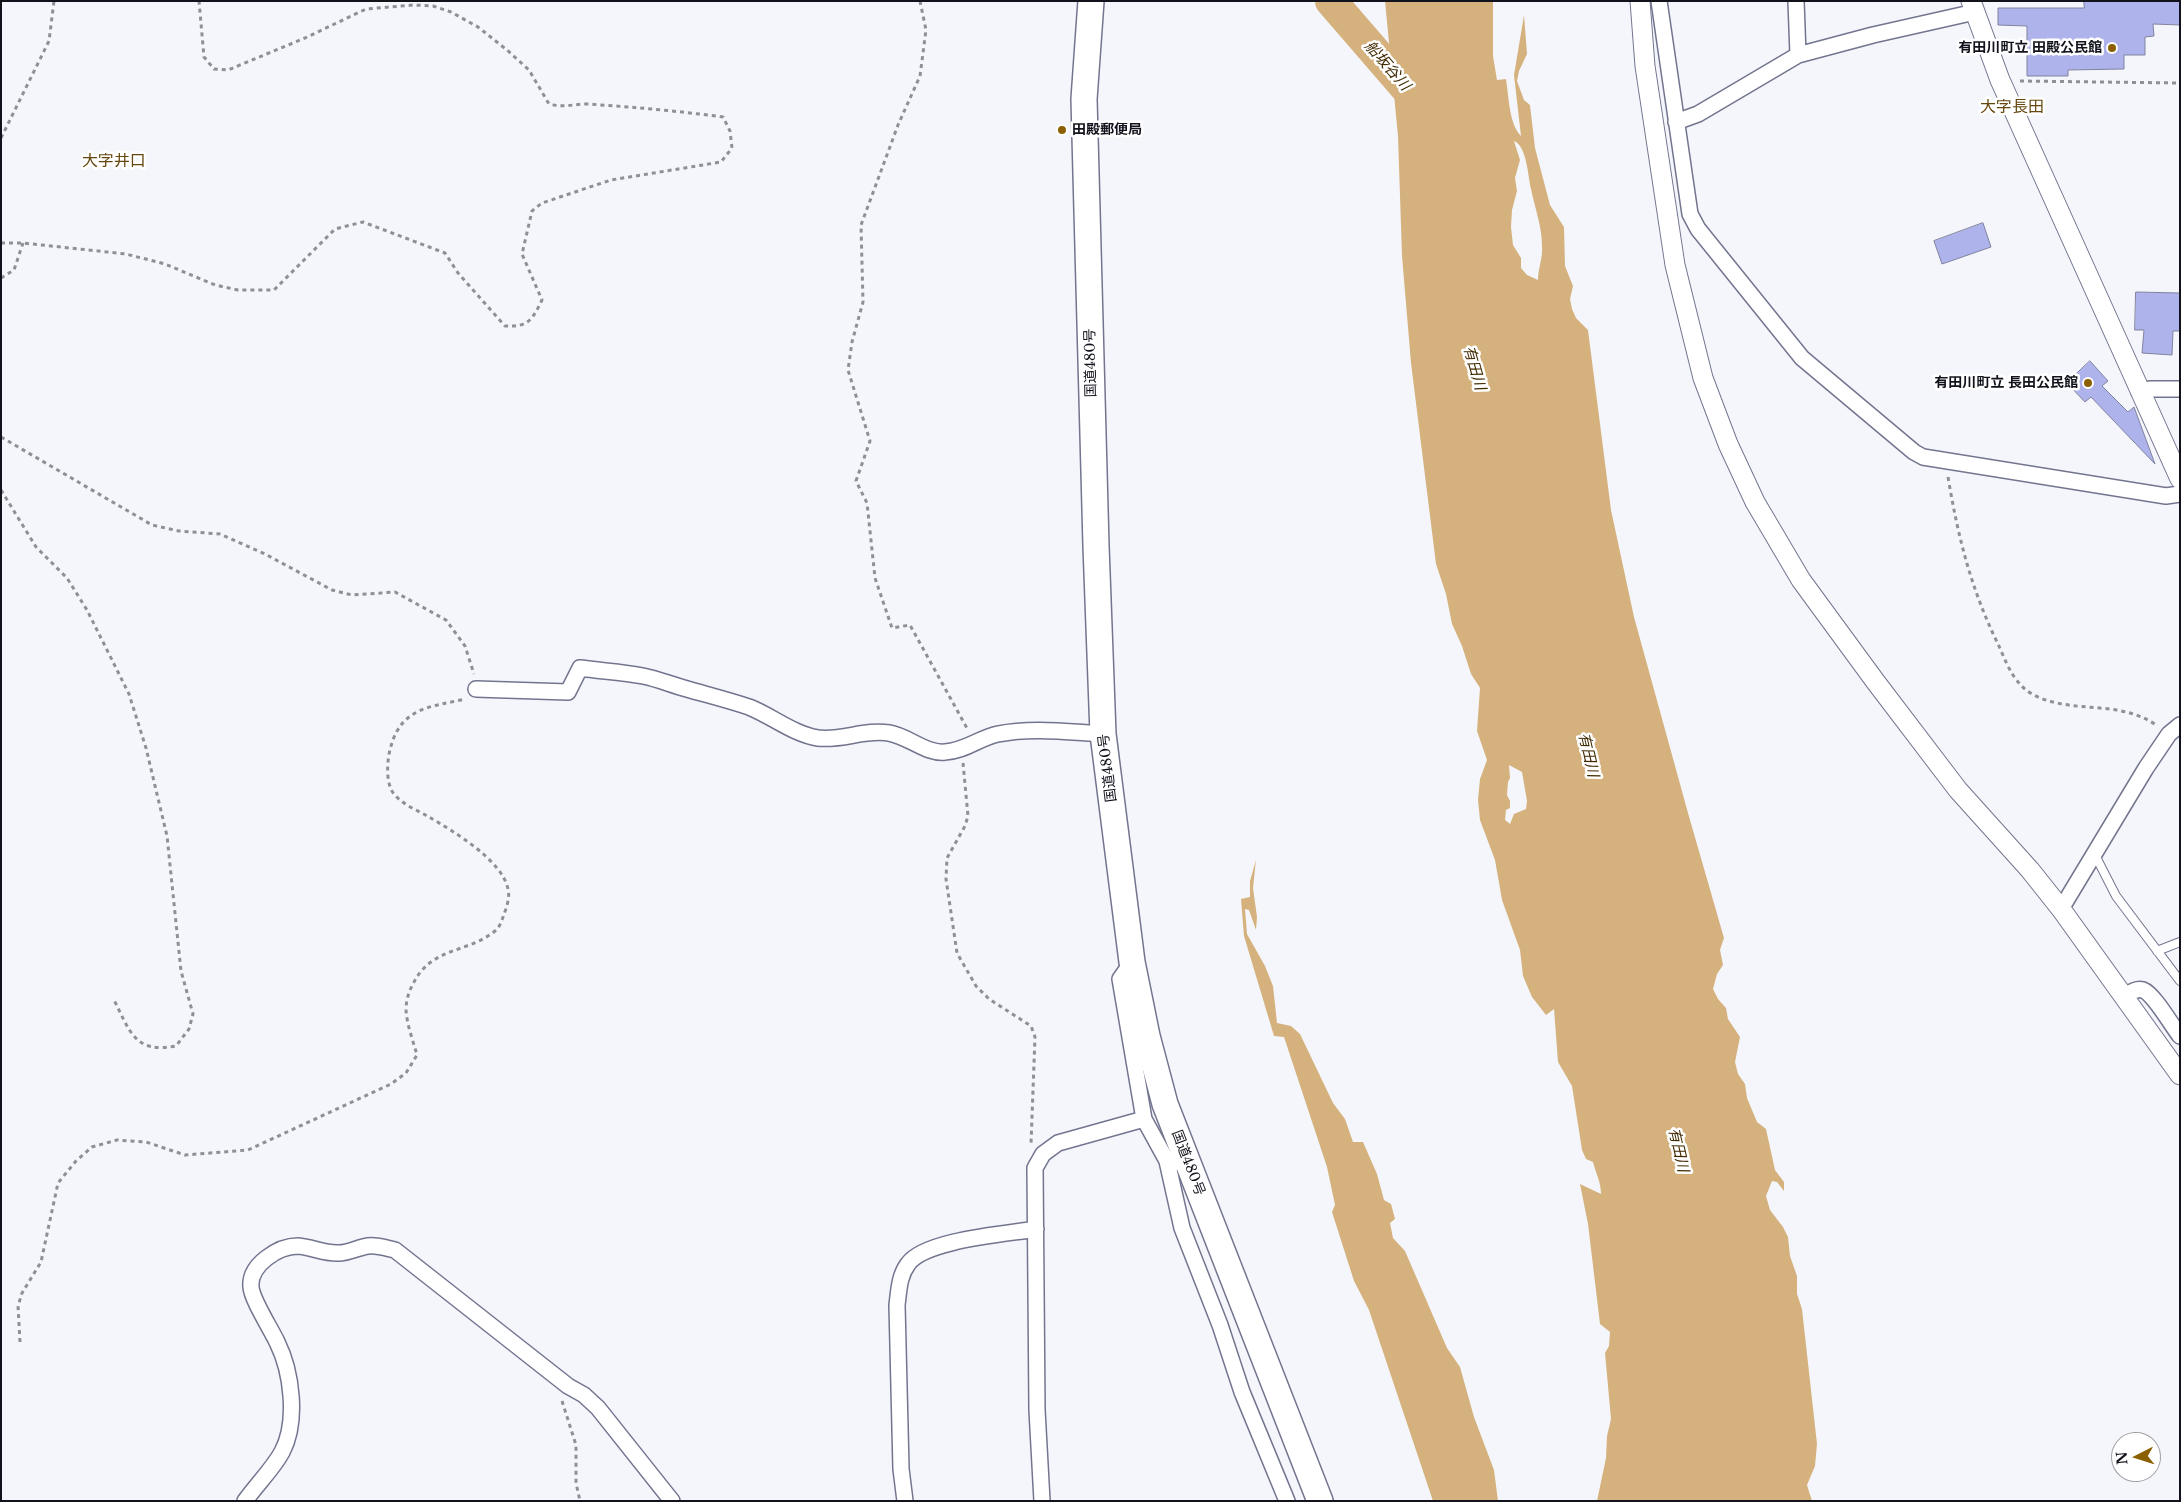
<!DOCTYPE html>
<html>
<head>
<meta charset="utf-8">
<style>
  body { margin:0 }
  #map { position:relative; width:2181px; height:1502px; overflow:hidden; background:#f5f6fc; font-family:"Libre Baskerville",serif }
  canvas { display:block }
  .frame { position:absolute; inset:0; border:2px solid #11121b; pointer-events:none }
  .north { position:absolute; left:2111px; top:1432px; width:50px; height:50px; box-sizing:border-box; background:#fff; border:1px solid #a0a0a4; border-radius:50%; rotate:265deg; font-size:14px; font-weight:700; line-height:20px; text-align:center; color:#11121b }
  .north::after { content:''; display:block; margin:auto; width:18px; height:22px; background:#8b6002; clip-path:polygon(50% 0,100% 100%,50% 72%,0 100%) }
</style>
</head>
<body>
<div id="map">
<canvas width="2181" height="1502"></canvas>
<div class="frame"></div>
<div class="north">N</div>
</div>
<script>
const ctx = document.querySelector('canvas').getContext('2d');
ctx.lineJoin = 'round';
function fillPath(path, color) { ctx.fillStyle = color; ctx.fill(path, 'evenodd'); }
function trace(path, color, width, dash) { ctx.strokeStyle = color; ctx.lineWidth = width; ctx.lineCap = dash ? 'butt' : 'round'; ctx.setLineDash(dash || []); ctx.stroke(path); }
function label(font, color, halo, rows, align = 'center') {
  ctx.font = font + ' "Libre Baskerville","Noto Sans JP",serif'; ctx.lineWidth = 5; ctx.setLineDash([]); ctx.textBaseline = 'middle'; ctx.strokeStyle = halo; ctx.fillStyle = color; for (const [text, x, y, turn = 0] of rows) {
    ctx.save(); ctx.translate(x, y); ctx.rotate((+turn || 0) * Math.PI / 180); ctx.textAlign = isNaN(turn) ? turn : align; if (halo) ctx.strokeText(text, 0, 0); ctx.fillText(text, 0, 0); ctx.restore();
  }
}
fillPath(new Path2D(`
  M1385,1H1493V56L1497,80L1506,79C1509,97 1509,124 1521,136L1514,75L1524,15L1527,54L1519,71L1517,81L1524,100L1530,105L1535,148L1550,205L1564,227L1565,266L1573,286L1570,299L1572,309L1576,318L1588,330L1611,510L1634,617L1688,813L1724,938L1720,950L1723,965L1717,974L1713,989L1718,999L1726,1008L1728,1019L1740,1037L1735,1062L1738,1074L1745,1084L1747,1098L1757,1122L1766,1129L1775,1170L1784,1182V1191L1777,1182L1772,1181L1766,1196L1770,1210L1783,1227L1788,1237L1790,1256L1797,1276V1294L1802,1309L1817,1444L1815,1466L1807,1485L1812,1501H1597L1606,1458L1607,1436L1611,1419L1605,1353L1609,1346L1610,1332L1600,1324L1588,1224L1580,1184L1601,1194C1601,1182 1596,1174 1593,1162L1586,1159L1582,1150L1572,1086L1558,1062L1554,1009L1546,1015L1532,997L1523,976L1520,950L1502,900L1495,860L1480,820L1478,800L1480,779L1487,760L1477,731L1480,688L1471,674L1462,646L1452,624L1446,594L1436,564L1411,363L1402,256L1398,136ZM1514,141C1527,146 1528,177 1531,189C1535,209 1542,226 1542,246C1543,258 1538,268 1538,280L1527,275L1521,268V258L1513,245L1511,227L1512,210L1517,191L1515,178L1520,160ZM1509,765L1522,772L1527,801L1526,809L1514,814L1510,824L1505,820L1506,810L1510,808V801L1507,795L1508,782L1510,778Z
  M1256,860L1253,888L1257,917L1256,930L1249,910L1245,909L1247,934L1265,966L1273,986L1277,1023L1291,1026L1300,1034L1333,1103L1345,1119L1353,1142H1363L1377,1174L1384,1200L1391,1204L1395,1219L1390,1223L1393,1238L1405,1251L1447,1348L1460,1367L1474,1417L1494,1470L1498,1501H1433L1369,1310L1354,1281L1332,1212L1335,1205L1327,1167L1284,1037L1274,1036L1244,936L1241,899L1250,897V881Z`), '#d5b27d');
trace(new Path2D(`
  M1331,1L1420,104`), '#d5b27d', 32);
const building = new Path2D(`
  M2084,1H2180V25L2153,24L2154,36L2145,37V55H2124V69L2068,70V76H2027V26L1998,25V8H2084Z
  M1983,223L1991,247L1942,264L1934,241Z
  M2136,292L2180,293V331H2173L2172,355L2142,353L2144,330H2135Z
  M2090,361L2108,381L2102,386L2128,412L2134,407L2155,464L2091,397L2085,402L2067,383Z`);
fillPath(building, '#aeb3eb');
trace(building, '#80839d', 1);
const service = new Path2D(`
  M2094,853L2116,896L2180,981
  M2157,951L2180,942`);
const minor = new Path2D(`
  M1659,1L1690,214L1698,229L1802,358L1914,452L1923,457L2166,496L2180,494
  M1796,1L1798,55
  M1676,122L1698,114L1798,55L1873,35L1975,12
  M2139,392L2150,389H2180
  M476,689L568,692L580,668C601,671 623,672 643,676C658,679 672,685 687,689C708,695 728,700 749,707C772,716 793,734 818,738C842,741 865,729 889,733C908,736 926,754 945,752C965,751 979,738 998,734C1032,727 1068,732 1103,734
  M2061,909L2146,768L2169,734L2180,725
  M1132,962L1120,979L1144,1119
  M2125,996C2130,993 2136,988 2143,990C2154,994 2172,1026 2180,1036
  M1167,1161L1182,1228L1220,1325L1242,1392L1287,1501
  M245,1501C257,1484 272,1470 282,1452C298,1422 292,1372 277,1342C271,1329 252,1300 251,1287C249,1265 278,1246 298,1246C312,1247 325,1254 339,1253C349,1253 359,1247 368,1246C377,1245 386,1248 395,1250L568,1386L584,1395L598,1408L672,1501
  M905,1501L901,1469L897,1305C899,1290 899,1276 908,1264C924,1240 1006,1234 1036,1229
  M1042,1501L1037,1410L1035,1168L1043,1154L1058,1143L1144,1119L1167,1161L1187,1163`);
const tertiary = new Path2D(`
  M1640,1L1645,66L1675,265L1703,378L1728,444L1755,502L1801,580L1875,681L1958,790L2030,870L2061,909L2180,1075
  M1971,1L2000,80L2180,479`);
const trunk = new Path2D(`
  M1091,1L1084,99L1096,546L1103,734L1132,962L1147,1036L1165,1104L1320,1501`);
trace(service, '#73758f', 10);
trace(minor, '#73758f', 18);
trace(tertiary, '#73758f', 21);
trace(trunk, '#73758f', 28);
trace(new Path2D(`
  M920,1L926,30L920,76L898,125L861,225L863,302L852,342L848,370L870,441L856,481L867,503L875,578L892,628L910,625L968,730
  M2020,81L2180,83
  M1,138L49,41L54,1
  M1,243H23L126,254L165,264L215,285L238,290H274L335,229L363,222L445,253L458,273L505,326C529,327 532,320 542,300L522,254L532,211L542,203L611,180L721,162L732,148L730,131L723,117C678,111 633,107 587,104C574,104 563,108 549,104L529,70L507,50L478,27L451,12L433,6L414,5L366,9L305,38L228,70L214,69L204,57L199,1
  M1,278L14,270L23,243
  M1,437L152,525L179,531L220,534L265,554L332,590L352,595L395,592L446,620L465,646L474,674
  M1948,477C1958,537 1971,589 1998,644C2004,657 2010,674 2020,684C2028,694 2041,699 2053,702C2088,711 2124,703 2156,725
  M1,490L36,547L67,578L87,610L129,694L146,748L167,836L181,971L193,1014L189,1029L176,1046C134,1054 130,1031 113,998
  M963,763L968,816L965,826L947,858L946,879L957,953L976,986L989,999L1031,1026L1035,1037L1031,1144
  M20,1342L18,1306L22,1293L41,1262L58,1183L76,1161L92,1147L117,1140L146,1142L185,1155L248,1150L391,1084L406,1073L417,1055C413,1041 407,1025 406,1010C406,1000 409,991 414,982C432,947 468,953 495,931C500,927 502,920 504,914C507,907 510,896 508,889C502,860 453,831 429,817C417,810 403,805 394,794C385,783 387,759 391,746C402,707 431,707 465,699
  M562,1401L576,1445V1483L580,1501`), '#8e8f97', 3, [4, 4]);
trace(service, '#fff', 8);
trace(minor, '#fff', 15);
trace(tertiary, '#fff', 19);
trace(trunk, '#fff', 25);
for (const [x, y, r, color] of [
  [2112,48,5,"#8b6002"],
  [1062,130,5,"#8b6002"],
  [2088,383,5,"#8b6002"]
]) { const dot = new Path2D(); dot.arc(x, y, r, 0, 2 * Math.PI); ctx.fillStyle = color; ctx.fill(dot); trace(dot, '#fff', 2); }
label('bold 14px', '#11121b', '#fff', [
  ["有田川町立 田殿公民館",2102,48],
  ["田殿郵便局",1072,130,"left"],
  ["有田川町立 長田公民館",2078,383]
], 'right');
label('14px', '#11121b', '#fff', [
  ["国道480号",1091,363,-91],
  ["国道480号",1108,768,-97],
  ["国道480号",1188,1163,69]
]);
label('italic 15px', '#412900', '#fff', [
  ["船坂谷川",1387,66,49],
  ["有田川",1474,368,74],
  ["有田川",1588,755,77],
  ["有田川",1678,1150,77]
]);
label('16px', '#65470f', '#fff', [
  ["大字長田",2012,107],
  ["大字井口",114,161]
]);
</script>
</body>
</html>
